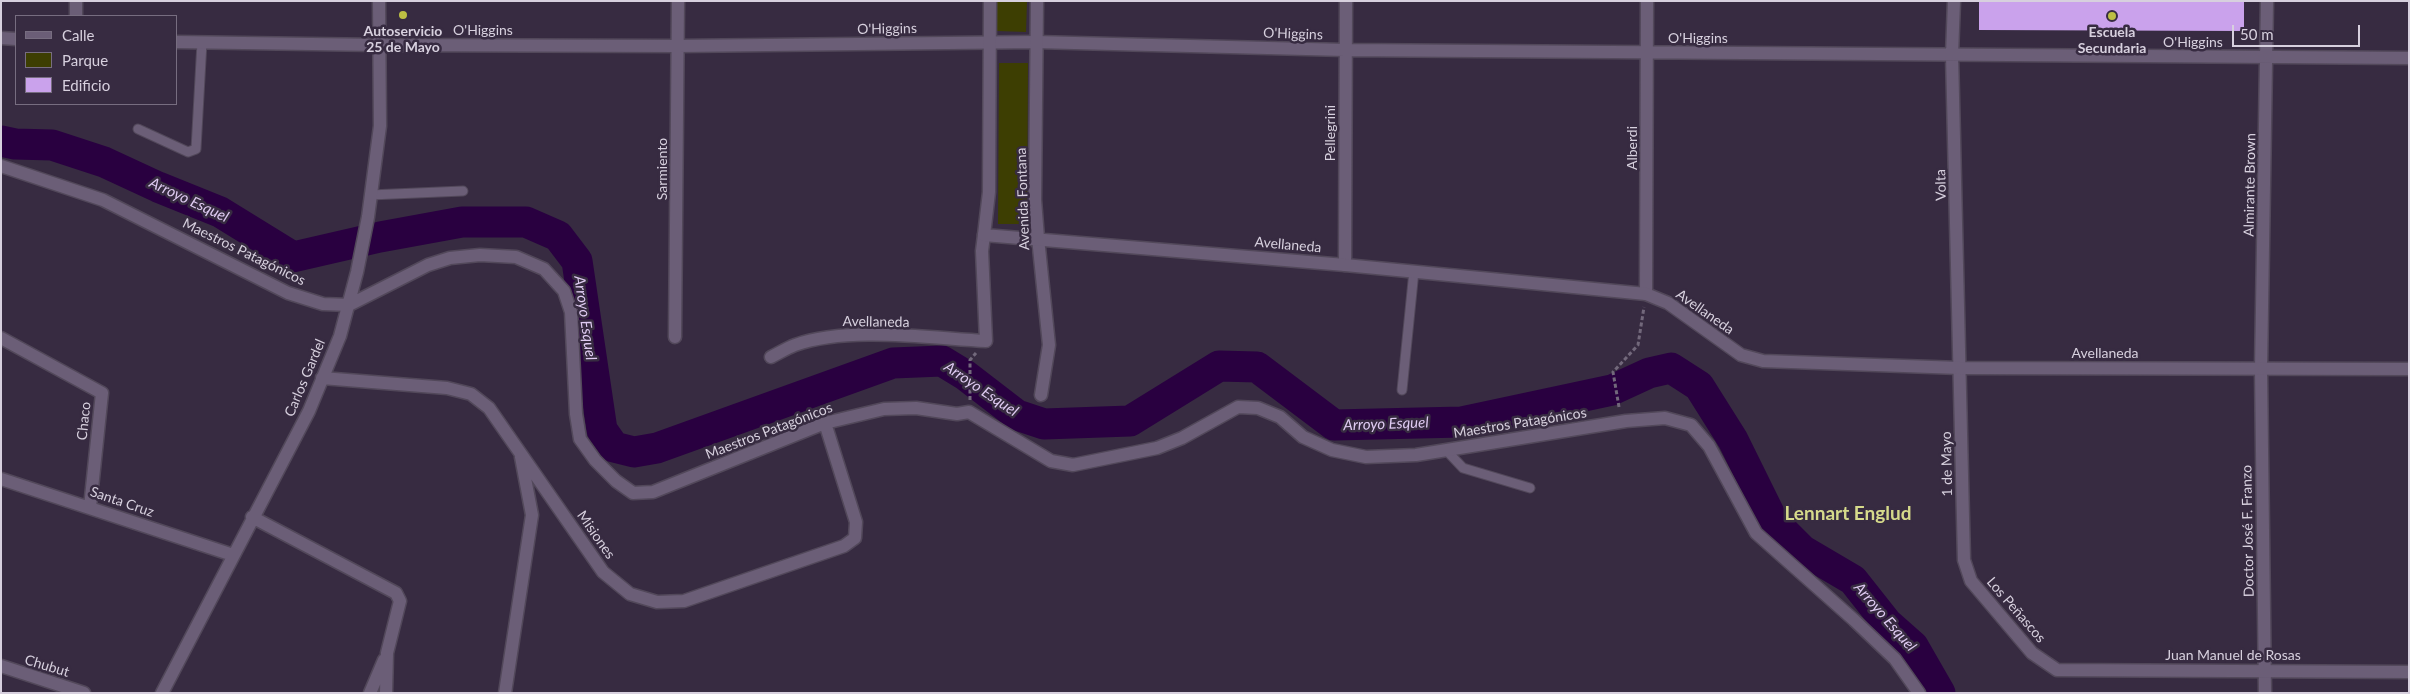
<!DOCTYPE html>
<html>
<head>
<meta charset="utf-8">
<style>
  body { margin:0 }
  #map { position:relative; width:2410px; height:694px; overflow:hidden; background:#372b41; font-family:Lato,sans-serif }
  canvas { display:block }
  .frame { position:absolute; inset:0; border:2px solid #d7d0de; pointer-events:none }
  .legend { position:absolute; left:15px; top:15px; width:162px; height:90px; box-sizing:border-box; background:#372b41; border:1px solid #776d80; margin:0; padding:6px 9px; list-style:none; font-size:15px; color:#d7d0de }
  .legend li { display:flex; align-items:center; gap:10px; height:25px }
  .legend b { width:25px; border:1px solid #776d80 }
  .scale { position:absolute; left:2232px; top:25px; width:128px; height:22px; box-sizing:border-box; border:2px solid #d7d0de; border-top:0; padding-left:6px; font-size:15px; line-height:18px; white-space:nowrap; color:#d7d0de; -webkit-text-stroke:4px #372b41; paint-order:stroke }
</style>
</head>
<body>
<div id="map">
<canvas width="2410" height="694"></canvas>
<div class="frame"></div>
<ul class="legend">
<li><b style="height:6px;background:#6b5e77"></b>Calle</li>
<li><b style="height:14px;background:#3d3e02"></b>Parque</li>
<li><b style="height:14px;background:#caa2ec"></b>Edificio</li>
</ul>
<div class="scale">50 m</div>
</div>
<script>
const ctx = document.querySelector('canvas').getContext('2d');
ctx.lineJoin = 'round';
function fillPath(path, color) { ctx.fillStyle = color; ctx.fill(path, 'evenodd'); }
function trace(path, color, width, dash) { ctx.strokeStyle = color; ctx.lineWidth = width; ctx.lineCap = dash ? 'butt' : 'round'; ctx.setLineDash(dash || []); ctx.stroke(path); }
function label(font, color, halo, rows, align = 'center') {
  ctx.font = font + ' Lato,sans-serif'; ctx.lineWidth = 5; ctx.setLineDash([]); ctx.textBaseline = 'middle'; ctx.strokeStyle = halo; ctx.fillStyle = color; for (const [text, x, y, turn = 0] of rows) {
    ctx.save(); ctx.translate(x, y); ctx.rotate((+turn || 0) * Math.PI / 180); ctx.textAlign = isNaN(turn) ? turn : align; if (halo) ctx.strokeText(text, 0, 0); ctx.fillText(text, 0, 0); ctx.restore();
  }
}
fillPath(new Path2D(`
  M997,1H1027L1026,32L997,31Z
  M999,63H1028L1027,224H998Z`), '#3d3e02');
trace(new Path2D(`
  M1,141L15,144L52,145L104,162L158,187L220,212L293,257L380,237L462,222H526L558,236L577,261L602,430L614,447L634,452L657,448L893,363L942,361L965,375L1017,415L1044,424L1130,421L1219,366L1257,367L1334,425L1462,422L1612,390L1649,373L1671,368L1699,386L1733,440L1773,521L1802,550L1853,580L1887,623L1913,646L1940,693`), '#290040', 31);
fillPath(new Path2D(`
  M1979,1H2244V31L1979,30Z`), '#caa2ec');
const service = new Path2D(`
  M138,129L188,152L196,149L202,42
  M370,195L463,191
  M1402,390L1414,271
  M1446,450L1463,468L1530,488`);
const minor = new Path2D(`
  M76,1V16
  M1954,1L1952,55L1964,560L1971,581L2032,653L2057,670L2409,672
  M1,38L16,39
  M176,42L379,45L678,46L1036,42L1345,50L2409,58
  M1,166L103,200L288,293L323,304L349,305L428,265L450,258L480,255L516,257L544,269L564,291L571,312L576,414L580,439L595,460L616,481L633,493L653,492L825,423L884,409L916,408L957,414L969,412L1051,461L1073,465L1157,448L1182,438L1238,407L1258,408L1280,417L1303,437L1332,450L1366,457L1416,455L1626,421L1665,418L1691,425L1709,446L1756,533L1854,620L1895,659L1919,693
  M1038,238L1049,345L1041,395
  M1345,265L1346,1
  M1646,294L1647,1
  M675,337L678,1
  M1,338L102,393L90,507
  M771,357C779,353 787,348 795,345C848,326 929,338 986,341L982,251L984,235
  M322,378L447,388L471,394L489,408L603,572L630,594L657,602L684,601L844,546L855,538L856,522L825,423
  M1,479L233,555
  M252,517L396,593L400,601L387,653L386,693
  M1,666L84,693
  M162,693L309,411L340,336L357,272L368,217L380,126L379,1
  M370,693L384,660
  M505,693L532,515L521,457
  M2265,693L2261,369L2267,1`);
const tertiary = new Path2D(`
  M990,1L989,192L984,235L1345,265L1646,294L1668,303L1741,355L1763,361L1960,368L2409,369
  M1037,1L1035,200L1038,238`);
trace(service, '#52485a', 11);
trace(minor, '#52485a', 15);
trace(tertiary, '#52485a', 15);
trace(new Path2D(`
  M970,400V360L976,353
  M1619,407L1613,372L1638,345L1644,307`), '#72687b', 3, [4, 2.5]);
trace(service, '#6b5e77', 9);
trace(minor, '#6b5e77', 12);
trace(tertiary, '#6b5e77', 12);
for (const [x, y, r, color] of [
  [403,15,5,"#bdbf43"],
  [2112,16,5,"#bdbf43"]
]) { const dot = new Path2D(); dot.arc(x, y, r, 0, 2 * Math.PI); ctx.fillStyle = color; ctx.fill(dot); trace(dot, '#372b41', 2); }
label('14px', '#d7d0de', '#372b41', [
  ["O'Higgins",887,29,-1],
  ["O'Higgins",483,30],
  ["O'Higgins",1293,34,2],
  ["O'Higgins",1698,38],
  ["O'Higgins",2193,42],
  ["Pellegrini",1330,133,-90],
  ["Alberdi",1632,148,-90],
  ["Sarmiento",662,169,-90],
  ["Volta",1941,185,-91],
  ["Almirante Brown",2250,185,-89],
  ["Avenida Fontana",1023,199,-92],
  ["Avellaneda",1288,245,5],
  ["Maestros Patagónicos",244,252,26],
  ["Avellaneda",1705,312,35],
  ["Avellaneda",876,322,1],
  ["Avellaneda",2105,353],
  ["Carlos Gardel",305,378,-67],
  ["Chaco",84,421,-84],
  ["Maestros Patagónicos",1520,423,-9],
  ["Maestros Patagónicos",769,431,-21],
  ["1 de Mayo",1947,464,-91],
  ["Santa Cruz",122,502,19],
  ["Doctor José F. Franzo",2248,531,-91],
  ["Misiones",596,535,55],
  ["Los Peñascos",2016,610,49],
  ["Juan Manuel de Rosas",2233,655],
  ["Chubut",47,666,17]
]);
label('bold 14px', '#d7d0de', '#372b41', [
  ["Autoservicio",403,31],
  ["25 de Mayo",403,47],
  ["Escuela",2112,32],
  ["Secundaria",2112,48]
]);
label('italic 15px', '#dfcbf2', '#372b41', [
  ["Arroyo Esquel",189,200,25],
  ["Arroyo Esquel",585,318,82],
  ["Arroyo Esquel",981,389,34],
  ["Arroyo Esquel",1386,424,-2],
  ["Arroyo Esquel",1885,617,49]
]);
label('bold 19px', '#d6da8b', '#372b41', [
  ["Lennart Englud",1848,514]
]);
</script>
</body>
</html>
